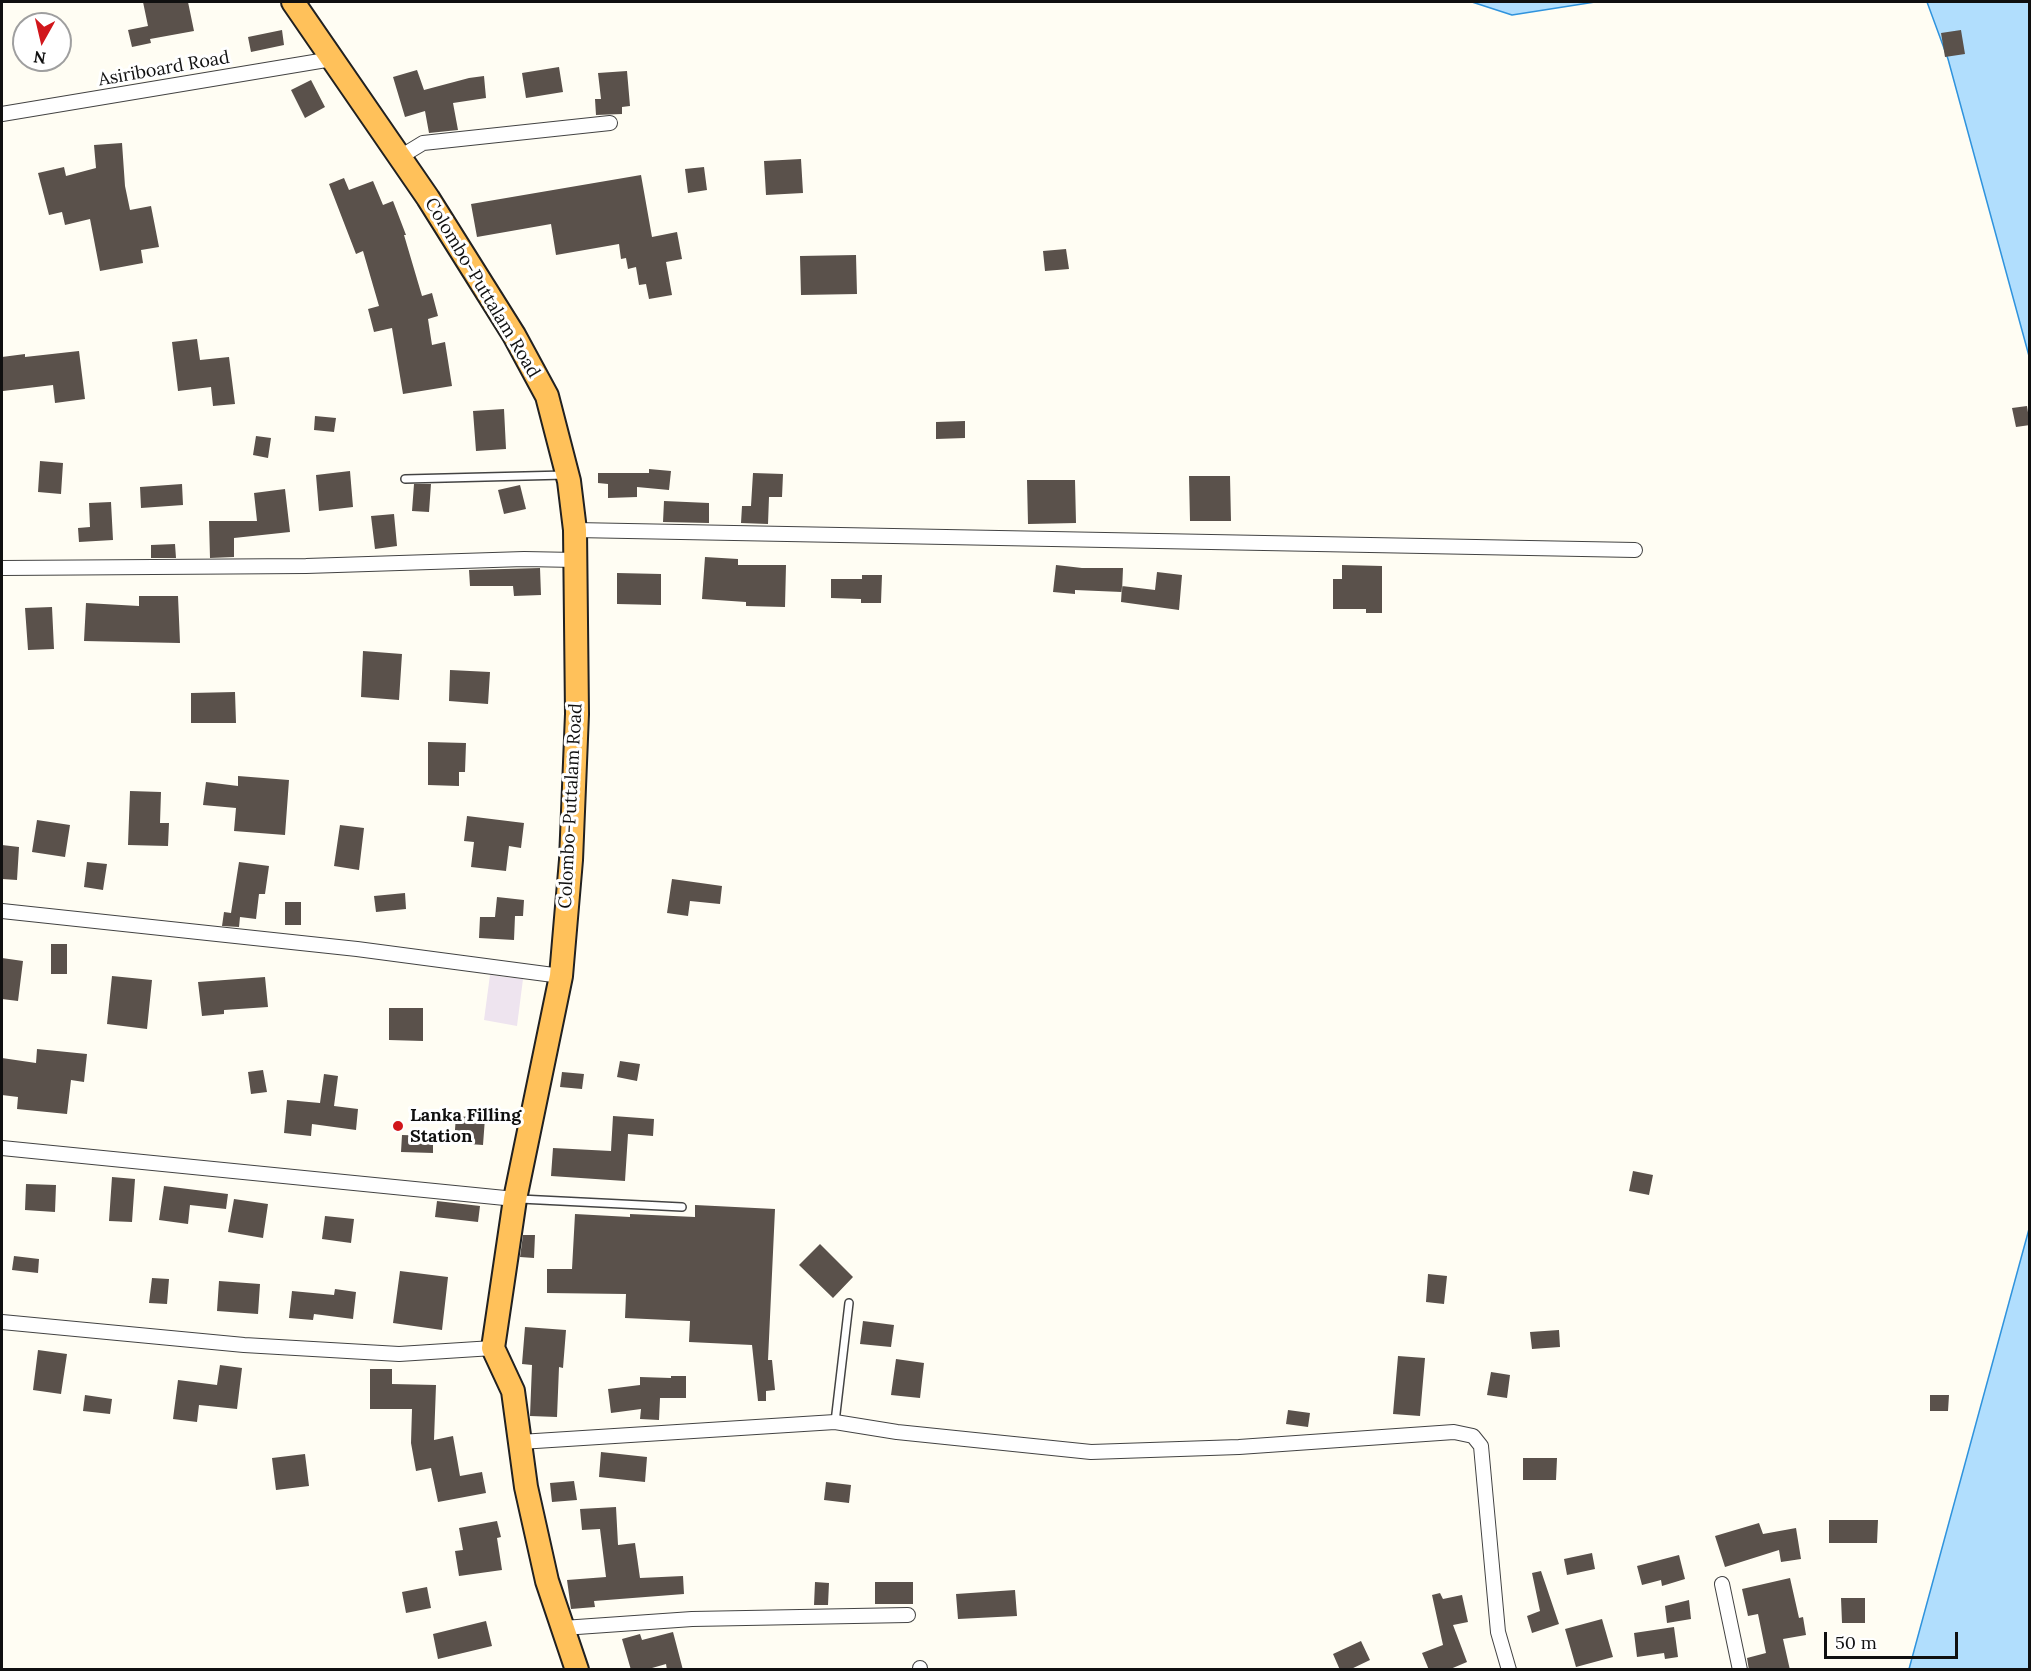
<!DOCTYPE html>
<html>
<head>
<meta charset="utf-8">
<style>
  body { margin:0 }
  #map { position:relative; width:2031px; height:1671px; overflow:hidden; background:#fffdf3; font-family:Lora,serif }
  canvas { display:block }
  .frame { position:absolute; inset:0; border:3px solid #101010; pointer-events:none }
  .north { position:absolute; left:12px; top:12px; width:60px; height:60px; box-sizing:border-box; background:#fff; border:2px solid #9f9f9f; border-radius:50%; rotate:188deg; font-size:16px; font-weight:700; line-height:24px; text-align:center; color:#101010 }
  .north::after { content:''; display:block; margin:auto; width:21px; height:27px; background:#d1161b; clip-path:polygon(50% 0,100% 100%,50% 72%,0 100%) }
  .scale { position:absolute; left:1824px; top:1632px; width:134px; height:27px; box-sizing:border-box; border:3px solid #101010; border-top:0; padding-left:8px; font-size:18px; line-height:21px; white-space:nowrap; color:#101010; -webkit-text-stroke:4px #fff; paint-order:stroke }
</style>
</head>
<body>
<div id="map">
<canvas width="2031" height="1671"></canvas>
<div class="frame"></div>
<div class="north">N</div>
<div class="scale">50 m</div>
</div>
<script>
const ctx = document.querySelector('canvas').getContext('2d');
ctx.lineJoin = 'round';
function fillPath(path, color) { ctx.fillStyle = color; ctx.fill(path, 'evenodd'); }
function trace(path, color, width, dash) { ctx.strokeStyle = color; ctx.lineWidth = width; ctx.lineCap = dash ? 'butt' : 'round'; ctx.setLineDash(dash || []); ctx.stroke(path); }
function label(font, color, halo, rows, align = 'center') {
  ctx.font = font + ' Lora,serif'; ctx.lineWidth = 6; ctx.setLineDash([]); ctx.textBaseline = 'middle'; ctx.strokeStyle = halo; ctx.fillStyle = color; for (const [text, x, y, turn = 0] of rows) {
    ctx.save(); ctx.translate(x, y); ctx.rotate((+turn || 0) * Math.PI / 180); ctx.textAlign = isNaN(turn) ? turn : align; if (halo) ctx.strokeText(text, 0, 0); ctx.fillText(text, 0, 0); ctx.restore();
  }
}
fillPath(new Path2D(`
  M490,975L523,979L517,1026L484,1020Z`), '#eee4ef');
const water = new Path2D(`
  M1472,2H1595L1512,15Z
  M1927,2H2029V356L1948,59Z
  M2029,1229V1669H1909Z`);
fillPath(water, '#b1defd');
trace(water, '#2f93dd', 1.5);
fillPath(new Path2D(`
  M143,2H188L194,31L150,39L151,43L132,47L128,30L148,26Z
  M282,30L284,45L251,52L248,37Z
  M1961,30L1965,54L1945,57L1941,33Z
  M559,67L563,92L526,98L522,73Z
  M417,70L424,90L469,78L484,76L486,98L453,103L458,130L429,133L425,111L405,117L393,77Z
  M627,71L630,106L622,107V114L596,115L595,99H601L598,73Z
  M311,80L325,107L305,118L291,90Z
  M122,143L125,186L130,210L151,206L159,247L141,250L143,263L100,271L90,219L65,225L62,212L49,215L38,173L64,167L66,176L96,168L94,145Z
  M801,159L803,193L766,195L764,161Z
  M704,167L707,190L688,193L685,169Z
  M641,175L652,237L677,232L682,259L666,262L672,295L649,299L646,284L639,285L636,267L628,269L626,258L621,259L619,244L556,255L551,224L477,237L471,204Z
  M344,178L349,190L373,181L383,205L393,201L406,235H404L422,296L432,293L438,316L428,319L432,345L445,342L452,386L403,394L392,328L374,332L368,309L379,306L363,251L356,254L329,184Z
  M1066,249L1069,269L1045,271L1043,251Z
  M856,255L857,294L801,295L800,256Z
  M197,339L200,360L229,357L235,404L213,406L211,387L178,391L172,342Z
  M79,351L85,399L55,403L53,385L3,391L2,357L25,354V357Z
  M2027,406L2030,425L2016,427L2012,408Z
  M504,409L506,449L476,451L473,411Z
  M315,416L336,418L334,432L314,430Z
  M965,421V438L936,439V422Z
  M256,436L271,438L268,458L253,455Z
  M40,461L63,463L61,494L38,492Z
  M649,469L671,471L669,490L637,487V497L608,498V484L598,483V473H649Z
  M350,471L353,507L319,511L316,475Z
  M753,473L783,474L782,497H769L768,524L741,523L742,506H751Z
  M1189,476H1230L1231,521H1190Z
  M1027,480H1075L1076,523L1028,524Z
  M182,484L183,505L141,508L140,487Z
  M414,484H431L429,512L412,511Z
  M520,485L526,509L504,514L498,490Z
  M285,489L290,532L234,538V557L210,558L209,521H257L254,493Z
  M664,501L709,503V523L663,522Z
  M111,502L113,540L79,542L78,528L90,527L89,503Z
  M394,514L397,546L375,549L371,516Z
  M175,544L176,558H151V545Z
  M705,557L738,559V565H786L785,607L746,606V602L702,599Z
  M1056,565L1082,568H1123L1122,592L1075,590V594L1053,592Z
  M1342,565L1382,566V613H1366V609H1333V579H1342Z
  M540,568L541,595L514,596L513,586H470L469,570Z
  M1157,572L1182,575L1179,610L1121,602L1122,586L1155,590Z
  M617,573L661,574V605L617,604Z
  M862,575H882L881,603H861V599L831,598V579H862Z
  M139,596H178L180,643L84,641L86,603L139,606Z
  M52,607L54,649L28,650L25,608Z
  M363,651L402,654L399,700L361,697Z
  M450,670L490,672L488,704L449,701Z
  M235,692L236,723H191V693Z
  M428,742L466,743L465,772H459V786L428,785Z
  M238,776L289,780L285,835L234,831L236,808L203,805L206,782L238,786Z
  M130,791L161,792L160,823H169L168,846L128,845Z
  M467,816L524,823L521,848L509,846L506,871L471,867L474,842L464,841Z
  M37,820L70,825L65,857L32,852Z
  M340,825L364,828L359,870L334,866Z
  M2,845L19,847L17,880L2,879Z
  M87,862L107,864L103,890L84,887Z
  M239,862L269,866L265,894H259L256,919L240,917L239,927L222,926L224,912L231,913Z
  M672,879L722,886L720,904L690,901L688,916L667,913Z
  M405,893L406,909L376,912L374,896Z
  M497,897L524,900L523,916H515L514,940L479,938L480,917H495Z
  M285,902H301V925H285Z
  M51,944H67V974H51Z
  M2,958L23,961L18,1001L2,999Z
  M112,976L152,980L147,1029L107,1024Z
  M265,977L268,1007L224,1010V1014L202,1016L198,982Z
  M389,1008H423V1041L389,1040Z
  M37,1049L87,1054L84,1082L71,1080L67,1114L17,1109L18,1097L2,1095V1058L36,1063Z
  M620,1061L640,1064L637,1081L617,1077Z
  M263,1070L267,1092L251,1094L248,1072Z
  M562,1072L584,1074L582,1089L560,1087Z
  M324,1074L338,1076L334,1106L358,1109L356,1130L312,1124L311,1136L284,1133L287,1100L320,1103Z
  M456,1116L485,1118L483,1145L454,1143Z
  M613,1116L654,1119L653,1136L628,1134L625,1181L551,1176L553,1148L611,1151Z
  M402,1135L433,1136V1153L401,1152Z
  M1633,1171L1653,1175L1649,1195L1629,1191Z
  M112,1177L135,1179L132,1222L109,1221Z
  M26,1184L56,1185L55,1212L25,1210Z
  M164,1186L228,1194L226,1209L190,1205L188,1224L159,1220Z
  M234,1199L268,1204L263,1238L228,1232Z
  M437,1201L480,1206L478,1222L435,1217Z
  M695,1205L775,1209L768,1360H772L775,1390L766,1391V1401H758L752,1345L689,1342L690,1321L625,1318L626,1294L547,1293V1269H572L575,1214L630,1217V1214L695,1217Z
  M325,1216L354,1219L351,1243L322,1239Z
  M523,1235H535L534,1258L520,1257Z
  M820,1244L853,1277L833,1298L799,1265Z
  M14,1256L39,1259L38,1273L12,1270Z
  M400,1271L448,1277L442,1330L393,1323Z
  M1428,1274L1447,1276L1444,1304L1426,1302Z
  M152,1278L169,1279L167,1304L149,1303Z
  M219,1281L260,1284L258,1314L217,1311Z
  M335,1289L356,1292L353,1319L314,1314L313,1320L289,1318L292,1291L334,1295Z
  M863,1321L894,1325L891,1347L860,1344Z
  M525,1327L566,1330L563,1368L559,1367L557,1417L530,1416L532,1365L522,1364Z
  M1559,1330L1560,1347L1532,1349L1530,1332Z
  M38,1350L67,1354L61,1394L33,1390Z
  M1398,1356L1425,1358L1420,1416L1393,1414Z
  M896,1359L924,1363L920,1398L891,1395Z
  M220,1365L242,1368L237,1409L199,1405L197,1422L173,1419L178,1380L217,1385Z
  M370,1369H392V1384L436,1385L434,1440L453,1436L460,1476L482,1472L486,1493L438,1502L431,1468L416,1471L411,1443L412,1409H370Z
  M1491,1372L1510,1375L1507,1398L1487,1395Z
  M671,1376H686V1398H660L659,1420L640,1419L641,1409L611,1413L608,1389L640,1385V1377L671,1378Z
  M85,1395L112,1399L110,1414L83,1411Z
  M1930,1395H1949L1948,1411H1930Z
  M1288,1410L1310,1413L1308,1427L1286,1424Z
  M601,1452L647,1457L645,1482L599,1477Z
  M305,1454L309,1486L276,1490L272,1458Z
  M1523,1458H1557L1556,1480H1523Z
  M574,1481L577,1500L552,1502L550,1483Z
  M826,1482L851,1485L849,1503L824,1500Z
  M616,1507L618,1545L635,1543L640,1578L683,1576L684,1594L594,1601L595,1607L571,1609L567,1580L606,1577L600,1529L582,1530L580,1509Z
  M1829,1520H1878L1877,1543H1829Z
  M497,1521L501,1537L497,1538L502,1570L459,1576L455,1551L463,1550L459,1528Z
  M1759,1523L1763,1534L1796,1528L1801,1559L1781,1562L1779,1550L1725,1567L1715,1536Z
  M1592,1553L1595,1569L1567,1575L1564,1559Z
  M1679,1555L1685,1579L1662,1586L1661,1580L1642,1585L1637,1566Z
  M1541,1571L1559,1624L1532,1633L1527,1616L1540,1611L1532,1573Z
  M1790,1578L1799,1618L1803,1617L1806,1635L1783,1639L1790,1670H1749L1747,1658L1766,1653L1758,1614L1748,1616L1742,1589Z
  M815,1582L829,1583L828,1605H814Z
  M875,1582H913V1604H875Z
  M427,1587L431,1608L406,1613L402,1592Z
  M1015,1590L1017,1616L958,1619L956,1594Z
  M1440,1593L1443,1599L1462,1595L1468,1622L1453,1625L1467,1662L1448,1670H1429L1422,1653L1443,1645L1432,1595Z
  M1841,1598H1865V1623H1842Z
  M1689,1600L1691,1619L1667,1623L1665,1606Z
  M1602,1619L1613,1657L1576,1667L1565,1629Z
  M486,1621L492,1646L438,1659L433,1634Z
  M1674,1627L1678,1657L1665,1659L1664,1653L1637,1657L1634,1633Z
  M673,1632L683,1670H667L666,1664L645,1670H631L622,1639L640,1634L642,1640Z
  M1361,1641L1370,1660L1349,1670H1340L1333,1654Z`), '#5a514b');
const service = new Path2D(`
  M405,479L565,475
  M520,1199L682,1207
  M835,1422L849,1303`);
const minor = new Path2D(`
  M2,114L332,59
  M400,157L423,143L610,123
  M575,530L1635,550
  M2,568L306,566L524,559L576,560
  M2,911L357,949L561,976
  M2,1148L515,1199
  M2,1322L244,1345L399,1354L493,1348
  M520,1442L835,1422L897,1432L1091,1452L1239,1447L1454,1432L1473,1436L1481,1446L1498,1632L1509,1670
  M1722,1584L1740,1670
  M563,1628L692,1619L908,1615
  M920,1668V1670`);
const trunk = new Path2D(`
  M293,2L428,198L514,335L547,396L569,481L575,530L577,714L571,860L561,976L515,1199L493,1348L513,1391L526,1487L547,1581L577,1670`);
trace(service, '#434343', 10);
trace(minor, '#434343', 16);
trace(trunk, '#212121', 26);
trace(service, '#fff', 7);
trace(minor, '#fff', 14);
trace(trunk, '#ffc15a', 22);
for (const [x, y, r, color] of [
  [398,1126,6,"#d1161b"]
]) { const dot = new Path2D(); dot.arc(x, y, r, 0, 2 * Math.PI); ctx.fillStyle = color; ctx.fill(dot); trace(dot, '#fff', 2); }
label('18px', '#101010', '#fff', [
  ["Asiriboard Road",164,69,-10],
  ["Colombo-Puttalam Road",482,288,59],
  ["Colombo-Puttalam Road",571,806,-87]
]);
label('bold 18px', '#101010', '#fff', [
  ["Lanka Filling",410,1116],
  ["Station",410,1137]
], 'left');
</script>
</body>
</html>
